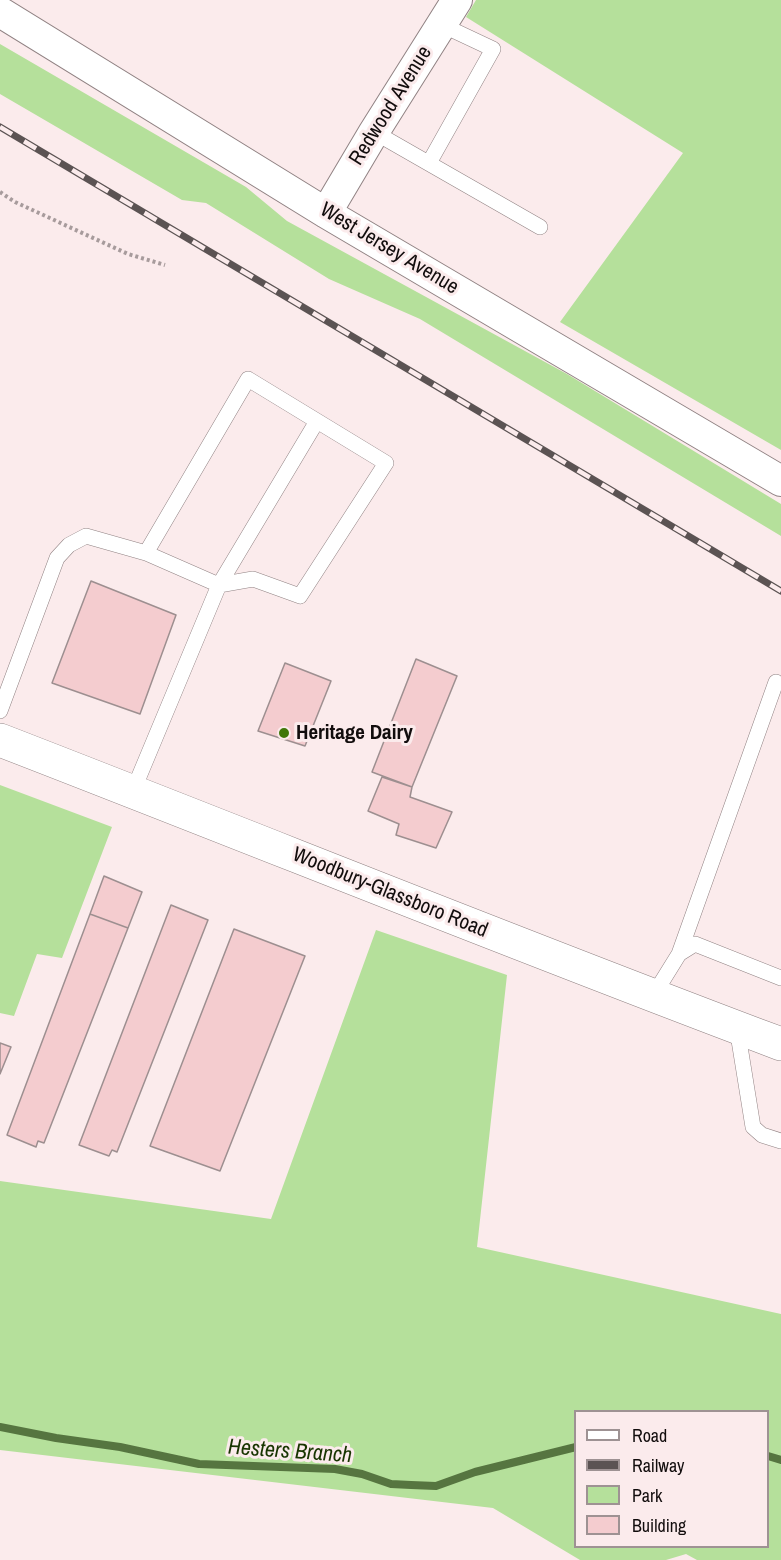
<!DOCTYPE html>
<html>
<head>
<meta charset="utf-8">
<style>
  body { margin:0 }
  #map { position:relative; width:781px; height:1560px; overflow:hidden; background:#fbebec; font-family:"Archivo Narrow",sans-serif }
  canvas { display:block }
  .legend { position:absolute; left:574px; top:1410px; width:195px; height:138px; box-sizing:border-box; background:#fbebec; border:2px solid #9e9293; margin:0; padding:8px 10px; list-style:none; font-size:18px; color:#120d0d }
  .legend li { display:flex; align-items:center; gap:12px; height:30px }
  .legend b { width:30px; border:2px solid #9e9293 }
</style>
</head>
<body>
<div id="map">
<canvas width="781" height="1560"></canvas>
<ul class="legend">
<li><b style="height:8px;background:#fff"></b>Road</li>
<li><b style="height:8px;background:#5b5353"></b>Railway</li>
<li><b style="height:16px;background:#b5e09b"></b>Park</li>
<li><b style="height:16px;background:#f4cccf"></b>Building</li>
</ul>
</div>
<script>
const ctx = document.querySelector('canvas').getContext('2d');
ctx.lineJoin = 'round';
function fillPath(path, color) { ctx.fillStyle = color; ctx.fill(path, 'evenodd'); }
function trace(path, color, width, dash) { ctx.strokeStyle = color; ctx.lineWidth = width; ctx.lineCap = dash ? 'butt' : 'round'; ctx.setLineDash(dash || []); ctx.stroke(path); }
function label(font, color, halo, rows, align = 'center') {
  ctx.font = font + ' "Archivo Narrow",sans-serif'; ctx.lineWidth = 6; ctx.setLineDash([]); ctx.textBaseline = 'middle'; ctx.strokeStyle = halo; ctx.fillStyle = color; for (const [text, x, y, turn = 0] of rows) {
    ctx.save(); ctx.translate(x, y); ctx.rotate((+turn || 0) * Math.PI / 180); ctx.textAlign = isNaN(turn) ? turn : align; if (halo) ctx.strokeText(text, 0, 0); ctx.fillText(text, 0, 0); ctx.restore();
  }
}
fillPath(new Path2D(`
  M476,0H781V450L560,322L683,153L466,17Z
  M0,44L246,187L287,221L567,374L781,504V536L420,319L329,279L206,203L182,200L0,94Z
  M0,785L112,827L62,958L37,954L14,1016L0,1013Z
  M376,930L507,975L477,1247L781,1314V1560H697L686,1554L666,1560H580L493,1508L0,1450V1181L271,1219ZM576,1412H768V1546H576Z`), '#b5e09b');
trace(new Path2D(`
  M0,1427L56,1438L120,1447L199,1464L335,1469L362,1474L391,1484L411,1485L436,1486L475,1472L576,1447
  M768,1456L781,1460`), '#567540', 8);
const building = new Path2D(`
  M91,581L176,615L140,714L52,683Z
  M416,659L457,676L412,787L372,772Z
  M285,663L331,681L305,746L258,731Z
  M382,777L412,787L410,797L452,812L436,848L396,835L399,824L368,811Z
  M104,876L142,892L128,928L90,914Z
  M171,905L208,920L117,1152L112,1150L109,1156L79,1145Z
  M90,914L128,928L44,1143L38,1141L36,1147L7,1135Z
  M234,929L305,956L220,1171L150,1146Z
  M0,1043L11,1047L0,1074Z`);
fillPath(building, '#f4cccf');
trace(building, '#9d8f90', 1.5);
const lane = new Path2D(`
  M374,132L540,227
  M429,163L493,49L442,25
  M0,711L57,558L69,545L86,536L146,553L248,379L386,463L300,596L253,579L219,585L146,553
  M133,791L219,585L317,421
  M679,954L776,682
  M653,996L679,954L695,944L781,978
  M737,1028L753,1127L762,1135L781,1141`);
const street = new Path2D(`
  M0,12L326,213L781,481
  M326,213L374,132L457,0`);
const primary = new Path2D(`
  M0,740C261,841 520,946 781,1044`);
trace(lane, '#908283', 16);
trace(street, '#908283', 32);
trace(primary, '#908283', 34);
trace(new Path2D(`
  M0,192L15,202L128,254L165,265`), '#a79b9c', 4, [3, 3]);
trace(lane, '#fff', 15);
trace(street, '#fff', 30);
trace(primary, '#fff', 33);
const rail = new Path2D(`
  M0,127L781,591`);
trace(rail, '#5b5353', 7);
trace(rail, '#fbebec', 4.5, [14]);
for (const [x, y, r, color] of [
  [284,733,6,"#407708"]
]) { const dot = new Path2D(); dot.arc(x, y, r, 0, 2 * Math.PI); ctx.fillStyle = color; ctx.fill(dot); trace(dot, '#fbebec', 2); }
label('21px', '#120d0d', '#fbebec', [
  ["Redwood Avenue",391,106,-58],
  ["West Jersey Avenue",389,249,31],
  ["Woodbury-Glassboro Road",390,893,22]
]);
label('bold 21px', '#120d0d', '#fbebec', [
  ["Heritage Dairy",296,733]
], 'left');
label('italic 22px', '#183500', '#fbebec', [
  ["Hesters Branch",290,1452,4]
]);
</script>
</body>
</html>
